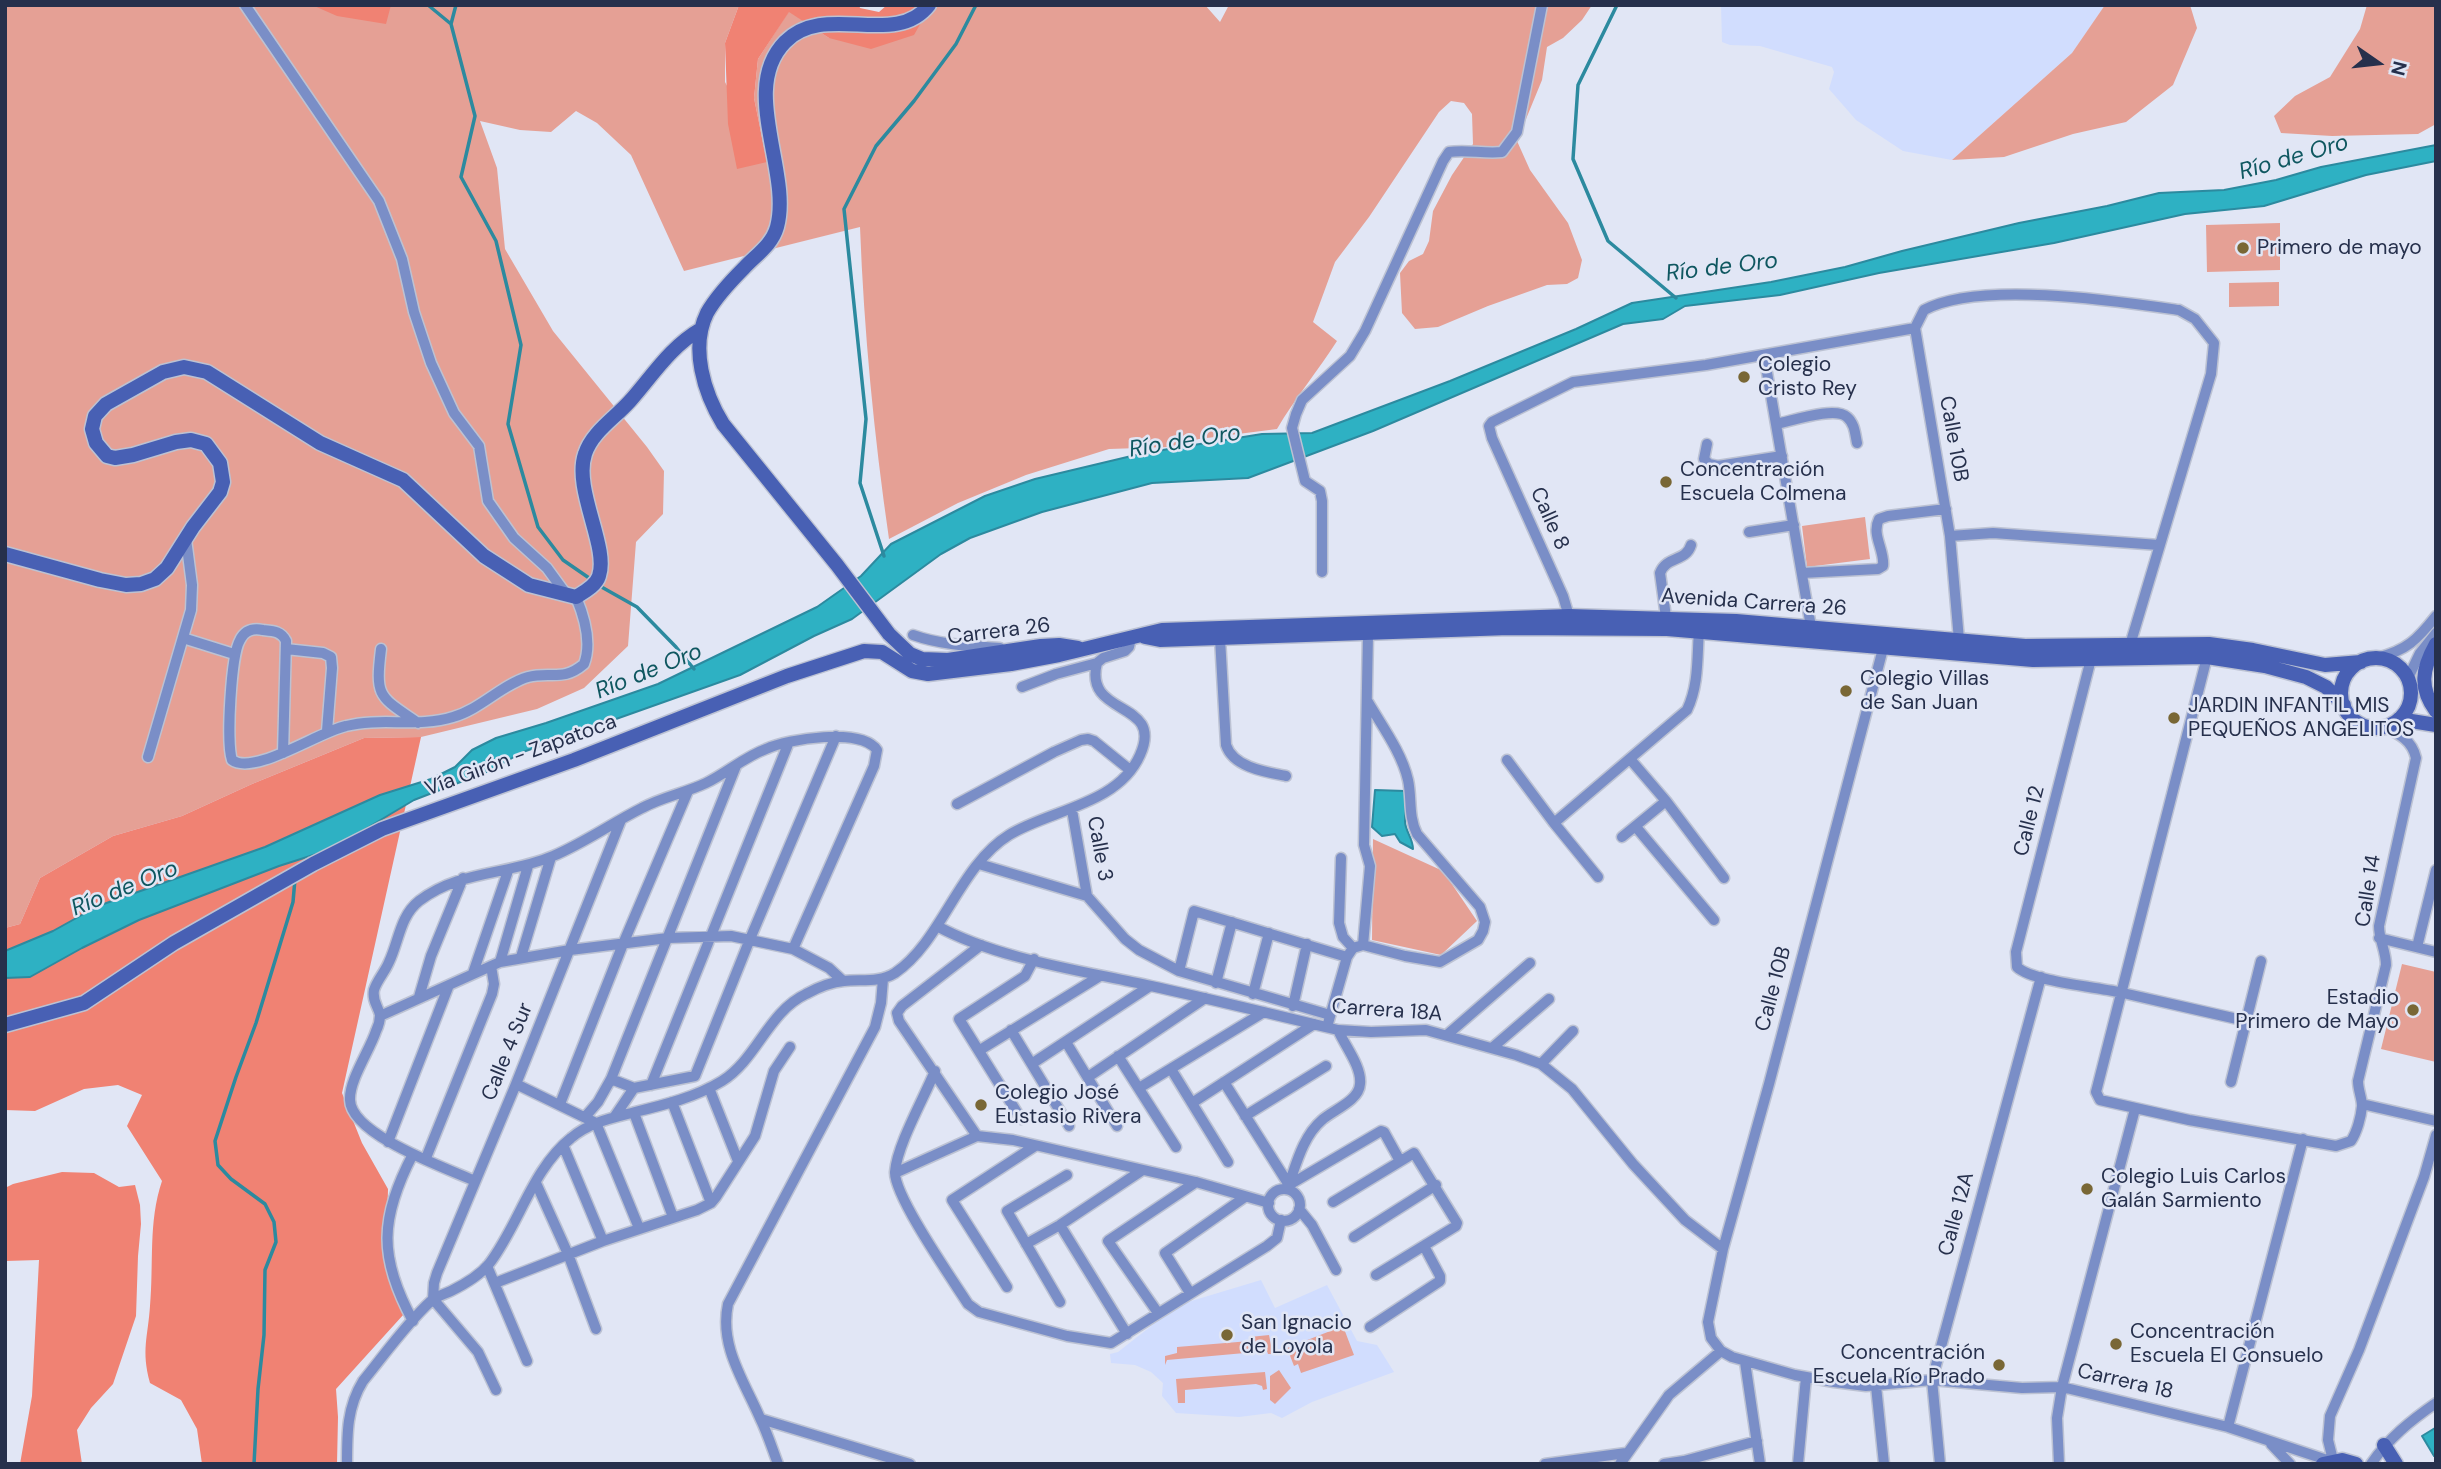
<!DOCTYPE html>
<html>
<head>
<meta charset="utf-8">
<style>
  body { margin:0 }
  #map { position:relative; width:2441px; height:1469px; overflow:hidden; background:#e1e6f5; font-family:"DM Sans",sans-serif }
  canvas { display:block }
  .frame { position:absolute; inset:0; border:7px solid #26304c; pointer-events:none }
  .north { position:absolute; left:2343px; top:28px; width:70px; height:70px; -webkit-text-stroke:5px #e1e6f5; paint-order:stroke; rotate:104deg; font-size:19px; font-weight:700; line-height:28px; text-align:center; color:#26304c }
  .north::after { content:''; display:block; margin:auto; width:24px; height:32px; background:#26304c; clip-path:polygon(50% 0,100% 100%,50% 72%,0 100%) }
</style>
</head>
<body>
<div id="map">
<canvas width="2441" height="1469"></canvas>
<div class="frame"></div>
<div class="north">N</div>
</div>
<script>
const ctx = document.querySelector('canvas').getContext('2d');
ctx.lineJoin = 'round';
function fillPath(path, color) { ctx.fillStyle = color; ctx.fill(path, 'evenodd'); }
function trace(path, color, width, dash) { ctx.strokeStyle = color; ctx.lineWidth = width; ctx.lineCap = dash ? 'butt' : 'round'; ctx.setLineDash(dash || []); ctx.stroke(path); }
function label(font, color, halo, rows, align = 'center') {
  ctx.font = font + ' "DM Sans",sans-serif'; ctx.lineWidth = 5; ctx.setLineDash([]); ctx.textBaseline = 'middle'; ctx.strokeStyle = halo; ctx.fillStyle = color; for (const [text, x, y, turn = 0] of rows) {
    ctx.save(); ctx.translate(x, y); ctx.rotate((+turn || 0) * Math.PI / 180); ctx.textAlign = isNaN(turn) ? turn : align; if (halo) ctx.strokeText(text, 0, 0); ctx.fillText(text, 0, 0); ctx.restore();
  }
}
fillPath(new Path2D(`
  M1721,5H2105L2072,53L1952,160L1903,151L1856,120L1829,89L1834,72L1832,67L1760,46L1730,45L1722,42Z
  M1261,1280L1275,1308L1327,1285L1357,1341L1377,1345L1394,1372L1312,1402L1282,1418L1271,1413L1239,1417L1176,1413L1162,1396L1163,1383L1151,1372L1135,1365L1111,1363L1110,1354L1118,1352L1178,1305Z`), '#d1ddfe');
fillPath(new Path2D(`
  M5,5H739L725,43V82L767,162L754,98L758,59L789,11L829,38L931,5H1205L1220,22L1229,5H1592L1582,20L1563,38L1547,47L1542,80L1517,141L1530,170L1568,223L1582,260L1578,278L1567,284L1547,285L1488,306L1438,327L1415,329L1402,313L1400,273L1409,261L1423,254L1429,241L1433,211L1452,175L1473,144L1472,114L1464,103L1451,101L1439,112L1369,217L1335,262L1313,322L1337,341C1318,371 1295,398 1277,429L1199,439L1169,447L1109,449L1026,475L958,503L889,539C874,435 864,332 860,227L684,271L631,155L597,123L576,111L551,132L520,130L480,121L497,168L505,249L553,331L647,447L664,471L663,514L636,542L628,646L584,688L537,709L421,737L364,738L252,784L182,816L113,836L40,878L20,924L5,928Z
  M2105,5H2190L2197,28L2173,85L2126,122L2073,134L2004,157L1952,160L2072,53Z
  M2367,5H2436V124L2418,134L2332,136L2281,133L2274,116L2295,96L2330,77L2360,29Z
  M2280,223V270L2207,272L2206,225Z
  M2279,282V306L2229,307V283Z
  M1865,517L1870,559L1807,567L1802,526Z
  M1373,839L1443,871L1477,921L1441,955L1372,940Z
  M2402,964L2436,972V1062L2381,1049Z
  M1343,1326L1354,1355L1301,1373L1298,1364L1294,1366L1287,1348Z
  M1269,1335L1271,1345L1274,1346L1275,1354H1268L1267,1351L1167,1360L1165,1365V1356L1177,1353V1347L1250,1341V1337Z
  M1279,1370L1291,1388L1275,1404L1270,1400V1376Z
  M1265,1372L1267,1389L1263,1390L1262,1386L1256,1384L1185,1390V1403H1178L1176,1379Z`), '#e5a095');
fillPath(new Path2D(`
  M312,5H391L386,24L337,16Z
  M739,5H859L860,8L879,12L887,5H931L914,35L871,49L829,38L789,12L758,59L754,98L767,162L737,169L728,124L725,43Z
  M421,737L342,1093L362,1143L388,1189L386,1268L404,1314L336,1389L338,1417L337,1464H202L197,1429L181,1400L150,1383C141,1350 148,1337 150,1306C154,1264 148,1222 162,1181L127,1126L142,1095L118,1085L84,1089L35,1111L5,1110V928L20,924L40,878L113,836L182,816L252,784L364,738Z
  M62,1172L94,1173L119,1187L135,1185L140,1205L141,1224L138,1256L136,1316L113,1384L91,1408L77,1430L82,1464H20L32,1396L39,1260L5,1261V1188L13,1184Z`), '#f08273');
const water = new Path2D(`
  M2436,145V161L2366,175L2264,206L2185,214L2054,243L1879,273L1780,295L1685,306L1663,319L1623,324L1373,431L1248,478L1152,483L1042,512L970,538L941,554L852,619L814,636L740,675L523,752L489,771L414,800L332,849L279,866L139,920L82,948L30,977L5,978V951L53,931L98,906L265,847L380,795L431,779L455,767L472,750L496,738L546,723L658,684L817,607L861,576L891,544L985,496L1035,479L1144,453L1262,434L1312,433L1450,381L1576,329L1632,303L1771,282L1845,267L1902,251L2019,223L2107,206L2159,193L2224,190L2276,180L2321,167Z
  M1375,790L1405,791C1408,803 1405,809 1405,821C1405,831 1413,838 1413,849L1400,842L1395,834L1382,836L1372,827Z
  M2435,1428L2436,1455L2434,1456L2422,1436Z`);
fillPath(water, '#2eb1c3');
trace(water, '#2c8a9f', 2);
trace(new Path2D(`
  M428,5L451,24L475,116L461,177L496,241L521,345L508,424L538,527L563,560L592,580
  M1617,5L1578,85L1573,159L1608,241L1676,298
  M451,24L456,5
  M884,556L860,483L866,419L844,209L876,146L914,101L956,44L976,5
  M598,585L637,607L676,647L694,669
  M254,1464L258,1389L264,1335L265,1270L276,1242L274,1222L265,1204L231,1179L218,1165L215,1141L236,1077L256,1023L293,902L295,879`), '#2c8a9f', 3.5);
const street = new Path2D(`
  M245,5L379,201L402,259L414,312L431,363L454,413L479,446L488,501L514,538L547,568L566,594
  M1915,328L1924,310C1979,280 2117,301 2179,310L2195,319L2214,343L2211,374L2130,645
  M1915,328L1950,536L1959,640
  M1764,355L1811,627
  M1776,424C1792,421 1835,406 1847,417C1855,424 1855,434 1857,443
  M1707,444L1704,459L1709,464L1718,466L1782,456
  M1749,532L1794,525
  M1950,536L1993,533L2159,545
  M1322,572V501L1320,491L1305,481L1292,428L1296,414L1302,400L1350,356L1365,331L1443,161L1449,152C1466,149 1483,154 1502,152L1517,132L1542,5
  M1802,573L1878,569L1883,566C1885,550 1871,535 1879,519L1888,516L1946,509
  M1666,617L1660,573C1666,556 1686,562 1691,545
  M1571,623L1563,596L1492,438L1489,426L1492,422L1573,382L1706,365L1915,328
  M913,635C941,645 970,646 1000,648
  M183,638L234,654
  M1220,638L1226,745C1233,767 1265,772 1286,776
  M1885,641L1769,1084L1723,1249L1708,1322L1711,1338L1721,1351L1732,1357L1795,1375L1834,1382L1866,1386L1932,1380L2022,1388L2062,1387L2228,1427L2330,1461
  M286,649L323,653L331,657L332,668L327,731
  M381,649C375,698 379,696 418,723
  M2207,657L2096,1092L2100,1100L2189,1120L2336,1146L2351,1141C2357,1132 2361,1117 2362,1106C2362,1098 2358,1090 2358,1081L2386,965C2386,951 2379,940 2379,926L2416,758C2412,740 2399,734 2384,727
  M2377,658C2407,650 2417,640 2436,616
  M2091,659L2016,952L2017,967C2033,982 2098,987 2123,993C2164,1002 2205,1012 2246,1021
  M2408,678L2420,653L2436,633
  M1022,687L1056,674L1097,663L1103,658L1125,651L1129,647L1131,638
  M283,753L286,641C281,631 273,631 263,630C253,628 245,630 240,640C231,655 226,743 232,760C254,776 318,732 346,726C381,717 418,728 453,717C481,709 501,685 528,677C551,671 563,682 584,664C592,643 584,616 576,597
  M148,757L191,610L192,585L186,539
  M1630,759L1666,801L1724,878
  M1507,760L1554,823L1598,877
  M957,804L1054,752L1081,740L1088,739L1094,741L1130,770
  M1072,810L1087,896
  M1554,823L1687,710C1699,685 1697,657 1699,630
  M1636,827L1714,920
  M1622,837L1666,801
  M1341,858L1339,923L1343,937L1353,948
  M979,864L1087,896L1125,939L1139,950L1179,971L1330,1015
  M937,926C997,959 1084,971 1151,986C1214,1000 1276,1015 1338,1030L1371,1032L1426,1030L1516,1055L1541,1064L1572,1089L1633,1164L1685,1220L1723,1249
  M2379,938L2436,952
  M1363,945L1370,866L1364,845L1368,634
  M2417,947L2436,870
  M521,957L551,857
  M500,962L528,866
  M1179,971L1194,911L1347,957
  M473,973L508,871
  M1216,983L1232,922
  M1253,994L1269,933
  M419,997L431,956L463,878
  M1293,1006L1307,944
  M380,1016L500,962L570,950L668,938L731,936L793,949L829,968L843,981
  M1327,1027L1347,957L1353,948L1363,945L1405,956L1440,962L1478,940L1483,931L1485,922L1480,907L1417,834C1408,816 1412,798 1408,780C1402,753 1382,726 1368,702
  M1011,1030L1069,1126
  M1448,1034L1530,963
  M1066,1042L1117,1126
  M1492,1048L1549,999
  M980,1050L1100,976
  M1118,1056L1176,1147
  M1033,1063L1150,986
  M1541,1064L1573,1031
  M1171,1069L1228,1162
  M935,1071C924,1098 897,1145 895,1172C894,1196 952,1279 968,1304L979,1312L1067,1336L1111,1343L1267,1246L1277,1238L1281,1220
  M1088,1077L1205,998
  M611,1079L634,1088
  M1224,1082L1289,1185L1381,1131L1384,1132L1400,1161
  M2231,1082L2261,961
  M516,1084L596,1123L639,1228
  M651,1085L789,742
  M709,1088L738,1161
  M1139,1088L1264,1012
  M672,1102L711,1203
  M1192,1103L1314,1024
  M560,1104L623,944L688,791
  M2362,1104L2436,1121
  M634,1113L673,1217
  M615,1116L634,1088L695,1076L750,939L836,736
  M1245,1116L1326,1066
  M585,1117L598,1102L611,1079L736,766
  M1021,1119L959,1019L1025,976L1034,959
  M977,1136L899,1021L897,1013L902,1006L981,945
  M388,1142L449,985
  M563,1145L603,1241
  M413,1154C380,1218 378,1257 413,1321
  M426,1158L492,994L494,984L491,966
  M895,1173L977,1136L1013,1140L1196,1182L1269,1203
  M475,1181C446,1168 351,1135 350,1100C349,1080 370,1050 376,1031C378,1027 380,1019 380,1015C378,1006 372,1001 374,990C377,980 385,972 389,962C399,941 400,916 419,901C459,870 509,875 553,856C584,843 612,823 642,808C662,797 685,793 706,783C727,773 744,757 766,749C788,739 861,727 877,750L874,766L793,949
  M536,1183L568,1254L596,1329
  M1288,1187C1296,1165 1303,1136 1322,1120C1333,1110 1359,1101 1360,1084C1362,1067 1345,1046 1338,1030
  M1268 1205a16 16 0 1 1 32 0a16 16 0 1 1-32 0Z
  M1333,1202L1414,1153L1457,1223L1456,1226L1376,1275
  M1299,1209L1312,1225L1336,1270
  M1060,1225L1127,1334
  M1354,1237L1436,1185
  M1026,1244L1060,1225L1141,1171
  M487,1266L527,1361
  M495,1283L603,1241L697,1210L711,1203L716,1197L755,1136L774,1071L790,1047
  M1007,1287L952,1200L1035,1146
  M1190,1293L1165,1253L1245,1197
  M433,1299L434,1283L437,1273L516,1084L621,820
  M433,1299L478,1352L496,1390
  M1060,1302L1007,1211L1067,1175
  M1158,1313L1108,1241L1196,1182
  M1370,1327L1440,1281V1276L1424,1246
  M1745,1362L1760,1464
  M1876,1386L1884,1464
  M761,1419L910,1464
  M2228,1427L2303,1139
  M2271,1444L2290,1464
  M2333,1460L2328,1440L2330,1416L2359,1350L2424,1177L2436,1135
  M347,1464C347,1433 347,1407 363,1381C385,1354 406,1324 431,1301C437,1296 445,1294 451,1291C465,1284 480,1275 489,1264C519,1225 532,1169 571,1138C590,1122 612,1118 635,1112C664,1105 696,1097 722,1081C757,1059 768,1012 806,994C817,988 831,982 844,981C861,979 879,983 895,973C942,941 959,866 1009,835C1049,810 1118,805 1140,755C1165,699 1083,718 1097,663
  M778,1464C772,1448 767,1432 760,1418C744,1381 719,1346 728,1304L875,1027L881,1003L883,979
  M1545,1464L1626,1453
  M1620,1464L1669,1395L1721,1351
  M1664,1464L1684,1461L1757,1441
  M1798,1464L1806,1377
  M1940,1464L1932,1380L2041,977
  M2059,1464L2057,1418L2062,1387L2135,1109
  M2371,1464C2389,1438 2410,1421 2436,1403`);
const secondary = new Path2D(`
  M929,5C895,49 825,1 785,42C739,89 792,172 777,227C772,245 756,255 744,268C731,281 716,297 707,313C690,348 704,393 723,424L837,565L889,634L910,654L922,659L948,660L1041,646L1059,645L1078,648
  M5,554L100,580L126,585L141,584L155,579L167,568L193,527L220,492L223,482L220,463L206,444L191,440L176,442L133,455L115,458L107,456L96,443L92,429L95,416L106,404L163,372L184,367L207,372L320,443L403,480L484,556L529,585L576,597C584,592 596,586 599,576C609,547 573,489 585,454C592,432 615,418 630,401C653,375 670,347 701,329
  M1145,637L1160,640L1509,628L1667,629L2033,660L2207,657L2265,666L2306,677L2326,687L2344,705
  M2436,644C2422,669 2419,688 2436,711
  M2341 693a35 35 0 1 1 70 0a35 35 0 1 1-70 0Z
  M2399,719L2436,725
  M5,1025L84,1003L174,943L313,864L382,829L574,760L787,676L864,651L882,652L912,671L928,674L1011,664L1059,655L1162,630L1569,616L1736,621L2025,646L2209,644L2253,650L2325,665L2361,662
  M2384,1445L2396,1464
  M2323,1464L2342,1460L2356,1464`);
trace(street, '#bcc2d3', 13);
trace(secondary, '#bcc2d3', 17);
trace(street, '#7a8ec7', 10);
trace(secondary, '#4860b4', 14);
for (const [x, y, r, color] of [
  [2243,248,7,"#796735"],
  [1744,377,7,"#796735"],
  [1666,482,7,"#796735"],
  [1846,691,7,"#796735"],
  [2174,718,7,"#796735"],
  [2413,1010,7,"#796735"],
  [981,1105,7,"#796735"],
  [2087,1189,7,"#796735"],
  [1227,1335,7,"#796735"],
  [2116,1344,7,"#796735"],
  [1999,1365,7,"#796735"]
]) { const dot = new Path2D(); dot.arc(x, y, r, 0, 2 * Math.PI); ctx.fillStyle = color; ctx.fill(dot); trace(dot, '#e1e6f5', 2.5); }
label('21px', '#26304c', '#e1e6f5', [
  ["Primero de mayo",2257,248],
  ["Colegio",1758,365],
  ["Cristo Rey",1758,389],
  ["Concentración",1680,470],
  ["Escuela Colmena",1680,494],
  ["Colegio Villas",1860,679],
  ["de San Juan",1860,703],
  ["JARDIN INFANTIL MIS",2188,706],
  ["PEQUEÑOS ANGELITOS",2188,730],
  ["Estadio",2399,998,"right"],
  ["Primero de Mayo",2399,1022,"right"],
  ["Colegio José",995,1093],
  ["Eustasio Rivera",995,1117],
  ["Colegio Luis Carlos",2101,1177],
  ["Galán Sarmiento",2101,1201],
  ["San Ignacio",1241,1323],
  ["de Loyola",1241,1347],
  ["Concentración",2130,1332],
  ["Escuela El Consuelo",2130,1356],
  ["Concentración",1985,1353,"right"],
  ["Escuela Río Prado",1985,1377,"right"]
], 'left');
label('21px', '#26304c', '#e1e6f5', [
  ["Calle 10B",1953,439,80],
  ["Calle 8",1549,519,66],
  ["Avenida Carrera 26",1754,603,4],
  ["Carrera 26",999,632,-7],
  ["Vía Girón - Zapatoca",521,756,-20],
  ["Calle 12",2030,821,-76],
  ["Calle 3",1099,849,80],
  ["Calle 14",2369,891,-81],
  ["Calle 10B",1774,989,-75],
  ["Carrera 18A",1387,1011,4],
  ["Calle 4 Sur",508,1052,-68],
  ["Calle 12A",1957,1214,-75],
  ["Carrera 18",2125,1382,13]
]);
label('italic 23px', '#0f5760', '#e1e6f5', [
  ["Río de Oro",2294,158,-16],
  ["Río de Oro",1722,268,-7],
  ["Río de Oro",1185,442,-9],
  ["Río de Oro",649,672,-22],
  ["Río de Oro",125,889,-22]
]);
</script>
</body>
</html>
